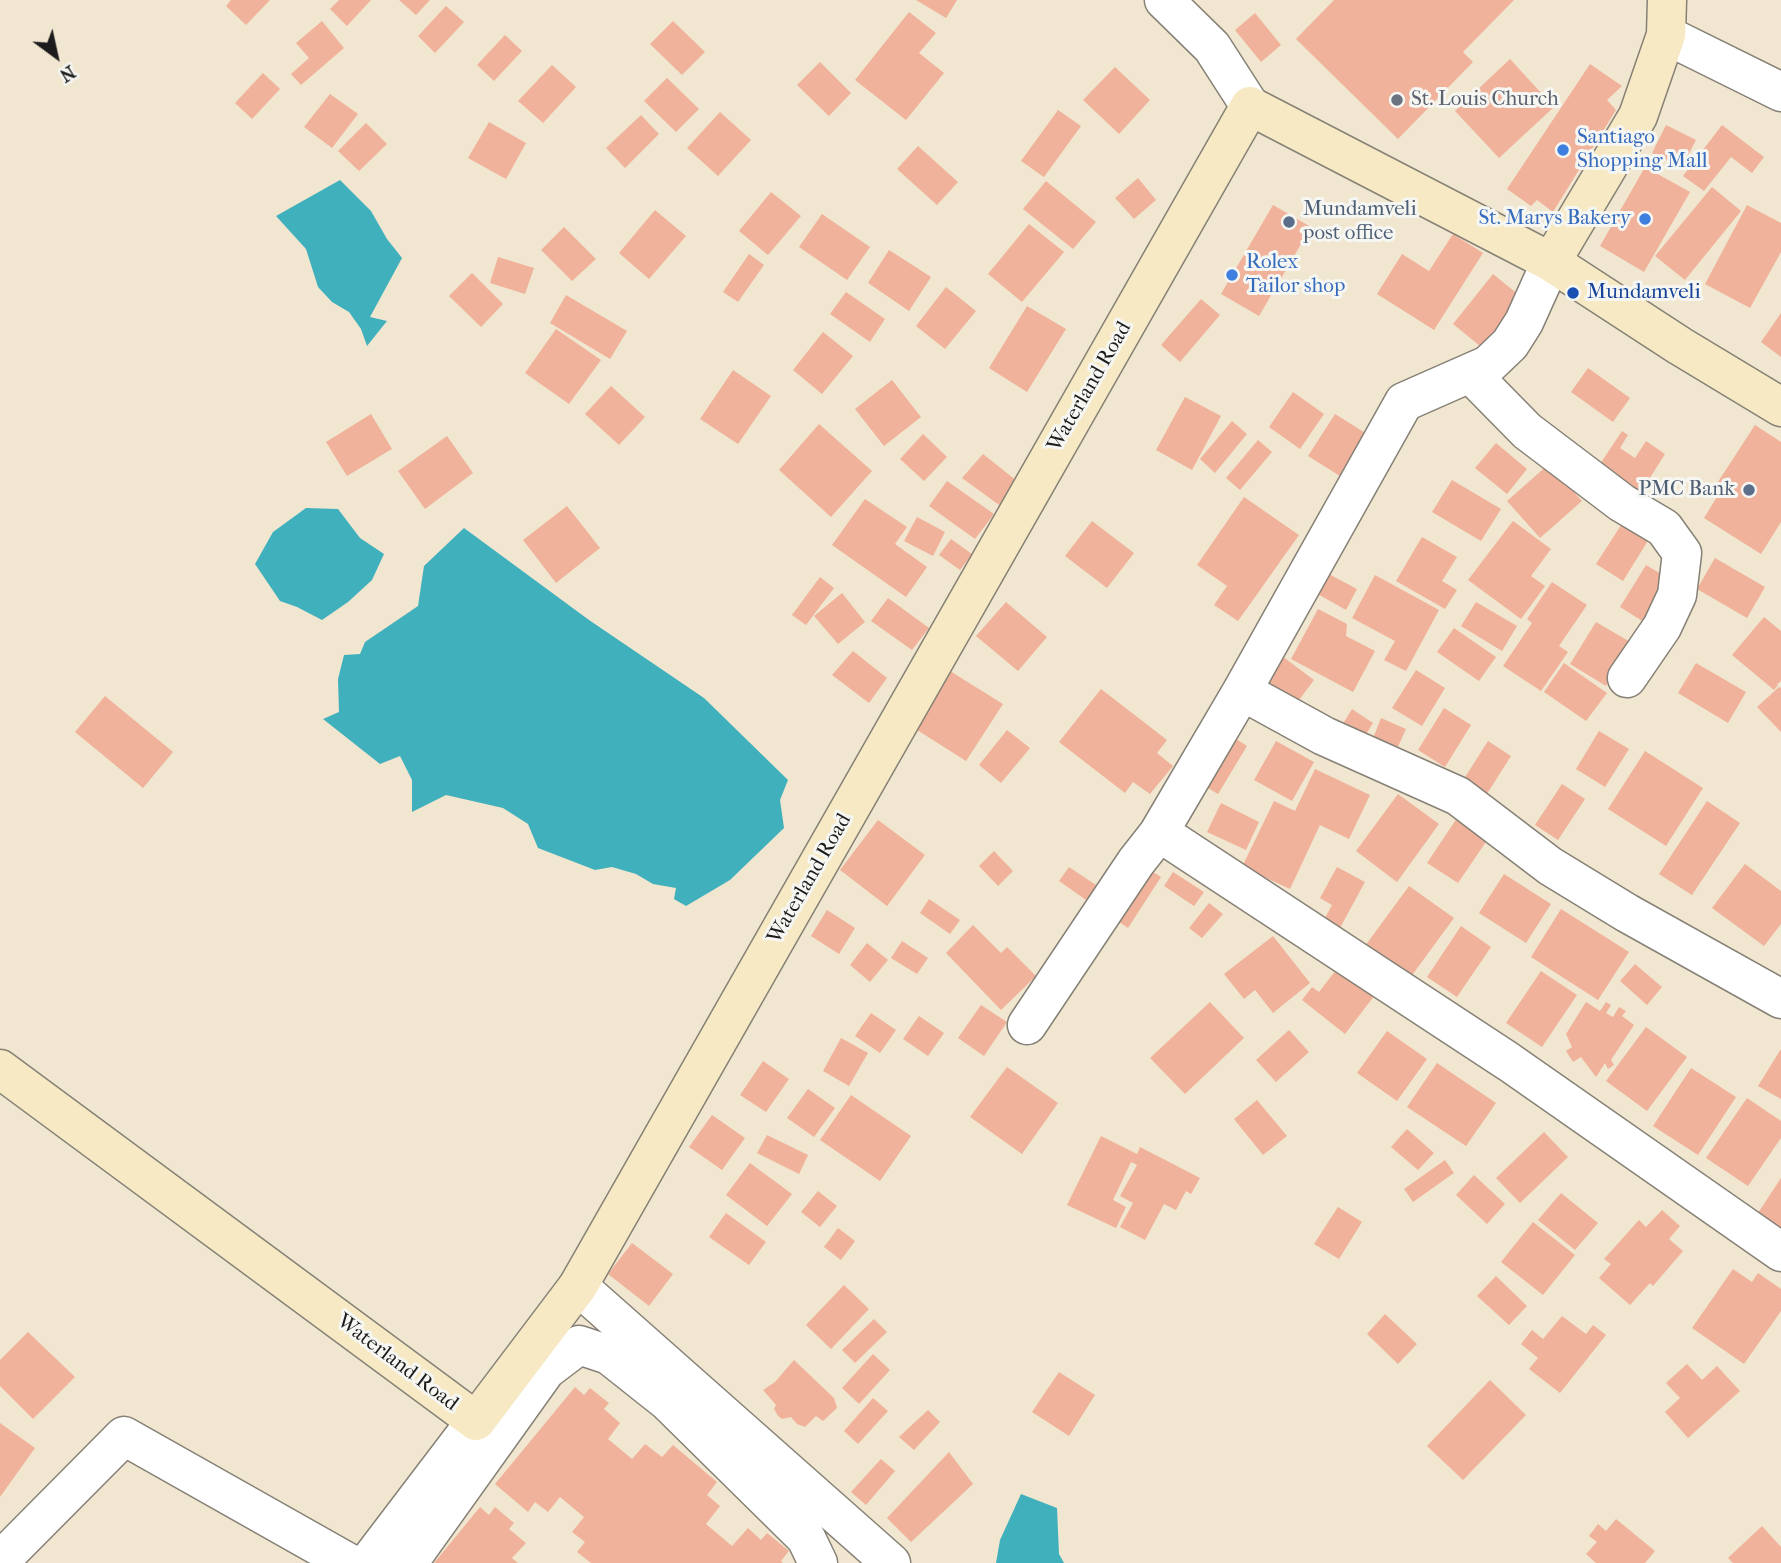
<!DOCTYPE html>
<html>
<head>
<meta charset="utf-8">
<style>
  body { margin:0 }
  #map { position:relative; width:1781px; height:1563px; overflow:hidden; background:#f1e6d0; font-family:"IM FELL French Canon",serif }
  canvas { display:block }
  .north { position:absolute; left:21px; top:21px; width:70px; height:70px; -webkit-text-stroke:5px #f6f6f2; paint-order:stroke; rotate:147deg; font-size:19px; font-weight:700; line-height:28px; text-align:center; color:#1c1c1c }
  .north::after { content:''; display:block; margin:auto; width:24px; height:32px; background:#1c1c1c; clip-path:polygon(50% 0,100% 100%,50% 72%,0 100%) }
</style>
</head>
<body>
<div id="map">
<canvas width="1781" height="1563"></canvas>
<div class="north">N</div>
</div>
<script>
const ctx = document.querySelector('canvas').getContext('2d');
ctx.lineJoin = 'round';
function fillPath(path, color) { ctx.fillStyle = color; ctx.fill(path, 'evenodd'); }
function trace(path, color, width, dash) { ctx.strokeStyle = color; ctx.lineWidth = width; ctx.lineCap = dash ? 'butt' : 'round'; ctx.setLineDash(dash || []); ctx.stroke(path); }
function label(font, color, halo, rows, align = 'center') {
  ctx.font = font + ' "IM FELL French Canon",serif'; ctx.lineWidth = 6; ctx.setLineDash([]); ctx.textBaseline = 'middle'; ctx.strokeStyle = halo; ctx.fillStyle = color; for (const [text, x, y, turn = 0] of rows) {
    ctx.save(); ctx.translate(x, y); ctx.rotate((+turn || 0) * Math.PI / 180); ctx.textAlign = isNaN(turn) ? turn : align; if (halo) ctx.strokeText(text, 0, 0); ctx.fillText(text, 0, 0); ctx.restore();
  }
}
fillPath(new Path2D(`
  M340,180L371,211L387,239L402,258L370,317L387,321L367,346L361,329L349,312L332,302L318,287L306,249L276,216Z
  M306,508L338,509L360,538L384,554L372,580L348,602L322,620L297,607L280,601L255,564L273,532Z
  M464,528L589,620L704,698L788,780L780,800L784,828L730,880L686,906L674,899L676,888L653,884L636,874L612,867L595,870L538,848L528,824L503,808L446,795L412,812V780L400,756L380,764L323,719L339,712L338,679L344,655L360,654L365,642L418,606L424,566Z
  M1021,1494L1057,1508L1059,1554L1064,1563H996L1000,1540Z`), '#41b0bd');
fillPath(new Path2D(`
  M231,0H270L246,25L226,6Z
  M339,0H371L347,26L330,9Z
  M399,0H430L416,15Z
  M916,0H957L946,18Z
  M1334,0H1514L1463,52L1473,62L1398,139L1296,39Z
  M446,6L464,22L435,53L418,36Z
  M909,12L936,33L919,53L944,73L906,120L855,80Z
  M1255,13L1281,45L1261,62L1235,30Z
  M322,21L344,48L301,85L291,74L309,58L296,43Z
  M673,21L705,52L682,75L650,44Z
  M505,35L522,51L494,81L477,65Z
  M1510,59L1554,107L1499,158L1455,111Z
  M820,62L851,93L829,116L797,85Z
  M1590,64L1622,86L1607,100L1616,110L1553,212L1537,200L1531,206L1507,189Z
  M552,65L576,87L543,123L518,101Z
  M1115,67L1150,100L1119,134L1083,100Z
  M263,73L280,89L252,119L235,103Z
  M667,78L699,109L676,132L644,101Z
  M330,94L358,114L332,148L304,127Z
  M1058,110L1081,126L1044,177L1021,161Z
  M720,112L751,140L718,176L687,148Z
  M641,115L659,134L625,168L606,148Z
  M489,122L526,143L506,179L468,158Z
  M366,123L387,144L359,171L338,151Z
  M1666,125L1696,140L1682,167L1652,153Z
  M1722,125L1764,157L1752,173L1731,157L1704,191L1683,176Z
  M918,146L958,182L937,205L897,169Z
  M1645,167L1690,192L1644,272L1600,246Z
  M1138,178L1156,200L1134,219L1115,198Z
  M1046,181L1096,222L1073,249L1023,209Z
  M1712,187L1741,211L1685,280L1655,256Z
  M771,192L801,216L768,255L739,231Z
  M1273,205L1311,227L1259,316L1221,294Z
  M1747,205L1781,223V252L1750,308L1705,284Z
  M655,210L686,236L649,279L619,253Z
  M822,214L870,247L847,280L799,247Z
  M1029,224L1064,252L1022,302L988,274Z
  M564,227L596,259L572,281L541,250Z
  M1453,234L1483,253L1434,330L1377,294L1402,254L1429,271Z
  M889,250L931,277L909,311L868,283Z
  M749,254L764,265L738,302L723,292Z
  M498,257L534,268L525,294L490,283Z
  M472,273L503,304L481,327L449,296Z
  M1493,274L1525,300L1485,350L1453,324Z
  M946,287L976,311L945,349L916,326Z
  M846,292L885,319L870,342L830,314Z
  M566,295L627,331L610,359L550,323Z
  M1201,299L1220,315L1180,362L1161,345Z
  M1027,306L1066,329L1027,392L989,368Z
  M1781,313V357L1761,342Z
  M556,329L601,360L569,404L525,373Z
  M823,332L853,356L822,394L793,370Z
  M1588,368L1630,398L1613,422L1571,392Z
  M733,370L771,396L738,444L700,419Z
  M892,380L921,417L884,446L855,409Z
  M611,386L645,417L619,445L585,414Z
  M1293,392L1324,414L1300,449L1269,427Z
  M1185,397L1221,416L1192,470L1156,450Z
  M371,414L392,449L347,476L326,442Z
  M1335,414L1375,439L1348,481L1308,456Z
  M1232,421L1247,434L1215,473L1200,459Z
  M819,424L872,471L831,517L779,470Z
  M1755,425L1781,442V522L1761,554L1704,518L1720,492L1714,488Z
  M1622,431L1628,435L1620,448L1635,458L1646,441L1665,454L1638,497L1596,470Z
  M923,434L947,457L924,481L900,459Z
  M447,436L473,473L425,509L398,471Z
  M1258,440L1272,452L1240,490L1226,478Z
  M1496,443L1527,469L1507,494L1475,468Z
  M983,454L1017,481L999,505L962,478Z
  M1549,464L1582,501L1540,538L1507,501Z
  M1452,480L1501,509L1481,541L1432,512Z
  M947,481L994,514L975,539L929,506Z
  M1244,497L1299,535L1238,621L1214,605L1227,586L1197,565Z
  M865,499L907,527L895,544L927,567L906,597L832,545Z
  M567,506L600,548L556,583L523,540Z
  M917,517L945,532L933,556L904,541Z
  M1092,521L1134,553L1107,588L1065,556Z
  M1513,521L1551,549L1531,576L1545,586L1521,619L1468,580Z
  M1623,522L1649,539L1623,581L1596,564Z
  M1422,537L1457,557L1442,581L1457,590L1445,609L1396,581Z
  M951,539L972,554L960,570L939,555Z
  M1715,558L1765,587L1747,618L1697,589Z
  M1646,565L1673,581L1647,624L1620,607Z
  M1325,572L1357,589L1346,610L1314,592Z
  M1375,575L1439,610L1406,671L1384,660L1395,641L1352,618Z
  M820,577L834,588L806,625L792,615Z
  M1552,582L1587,605L1559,646L1568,652L1541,691L1503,666L1532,623L1527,619Z
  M842,593L865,622L838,644L814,616Z
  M888,598L929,628L912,650L871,621Z
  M1006,602L1047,637L1018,671L976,636Z
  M1476,602L1517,626L1502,651L1461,626Z
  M1318,609L1347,624L1346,636L1375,651L1353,692L1291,659Z
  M1764,617L1781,631V681L1778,684L1776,683L1778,685L1774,690L1732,655Z
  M1596,622L1632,643L1606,686L1570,664Z
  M1454,628L1496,657L1479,681L1437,652Z
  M853,651L887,678L869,703L832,675Z
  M1282,656L1314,680L1293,708L1261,684Z
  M1564,663L1607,693L1586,721L1544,692Z
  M1696,663L1746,692L1728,723L1678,693Z
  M1416,670L1445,688L1422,726L1392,708Z
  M950,671L1003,704L966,761L914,728Z
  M1779,687L1781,688V732L1757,707Z
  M1101,689L1167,740L1157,753L1173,766L1150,794L1133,782L1125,793L1059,742Z
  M105,696L173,752L143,788L75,732Z
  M1444,708L1471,725L1445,767L1418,750Z
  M1352,709L1373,723L1360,744L1339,730Z
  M1381,718L1406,729L1396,751L1372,741Z
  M1007,730L1030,748L1001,783L979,765Z
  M1599,731L1629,749L1605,787L1576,769Z
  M1230,735L1247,746L1218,794L1201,784Z
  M1276,741L1314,762L1292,801L1254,780Z
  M1488,741L1511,756L1485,797L1462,782Z
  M1645,751L1703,788L1666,846L1608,809Z
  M1315,769L1370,795L1349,839L1320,825L1290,889L1242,867L1274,801L1295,811Z
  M1562,784L1585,799L1558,840L1535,825Z
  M1398,794L1439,824L1397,882L1356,851Z
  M1707,801L1740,823L1692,895L1659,874Z
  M1221,803L1259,822L1246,850L1207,832Z
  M1461,812L1492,833L1458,883L1427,863Z
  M878,820L925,855L887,906L840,870Z
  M994,851L1013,871L998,886L979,866Z
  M1745,864L1781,891V924L1764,946L1712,908Z
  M1142,865L1161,877L1128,928L1109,915Z
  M1069,867L1099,887L1089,902L1059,881Z
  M1337,867L1365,882L1335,937L1319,929L1332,905L1320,898Z
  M1173,872L1204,892L1194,906L1164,886Z
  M1504,874L1551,904L1526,943L1479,913Z
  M1409,886L1454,918L1410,978L1365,946Z
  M929,899L960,920L950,934L920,913Z
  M1209,903L1223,914L1202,938L1189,928Z
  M1561,909L1629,952L1598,1000L1531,957Z
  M827,910L855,928L839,954L811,936Z
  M973,925L1001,953L1007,947L1036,976L1001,1010L946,953Z
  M1461,926L1491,947L1457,997L1427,977Z
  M1273,936L1310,983L1273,1013L1255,990L1244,999L1224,974Z
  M902,941L928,958L917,974L891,958Z
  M867,943L888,960L870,982L850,965Z
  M1342,962L1378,991L1345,1034L1302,1000L1312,987L1319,992Z
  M1635,964L1662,987L1647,1005L1620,981Z
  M1541,971L1577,995L1542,1047L1506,1023Z
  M1210,1002L1244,1038L1185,1094L1150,1058Z
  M1586,1002L1600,1011L1606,1002L1611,1005L1606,1013L1613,1017L1619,1007L1626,1011L1622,1016L1634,1025L1611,1060L1614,1065L1608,1069L1605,1063L1596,1077L1581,1057L1573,1062L1566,1051L1572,1047L1566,1034Z
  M981,1005L1007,1022L984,1056L958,1038Z
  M871,1013L896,1030L880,1053L855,1036Z
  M919,1016L944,1033L928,1056L903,1039Z
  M1646,1027L1687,1057L1647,1111L1606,1081Z
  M1289,1030L1309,1052L1276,1082L1256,1060Z
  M1387,1031L1427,1059L1397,1101L1357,1073Z
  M841,1038L868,1053L849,1086L823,1071Z
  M1781,1049V1099L1758,1086Z
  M763,1061L789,1079L766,1112L740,1095Z
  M1437,1063L1496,1103L1466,1146L1407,1107Z
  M1007,1067L1058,1103L1022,1154L970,1117Z
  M1691,1068L1736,1097L1698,1155L1653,1126Z
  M808,1089L835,1108L814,1137L787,1118Z
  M851,1095L911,1136L880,1181L820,1140Z
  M1747,1098L1781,1121V1138L1748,1186L1706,1158Z
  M1257,1100L1287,1136L1263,1155L1234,1119Z
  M712,1115L745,1138L722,1170L689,1147Z
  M1407,1129L1434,1153L1418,1170L1391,1147Z
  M1544,1132L1568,1157L1520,1203L1496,1178Z
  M767,1135L808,1155L799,1174L757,1153Z
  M1101,1136L1137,1154L1140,1147L1200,1178L1191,1194L1186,1191L1176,1210L1164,1204L1145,1240L1120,1227L1133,1203L1120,1196L1137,1165L1131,1162L1113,1200L1126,1207L1116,1228L1067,1205Z
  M1445,1160L1454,1173L1413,1202L1404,1189Z
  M750,1163L792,1194L767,1226L726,1195Z
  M1474,1175L1505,1204L1487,1224L1456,1195Z
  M1781,1178V1241L1752,1222Z
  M818,1191L837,1206L820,1227L801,1212Z
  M1561,1193L1598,1223L1575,1250L1538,1220Z
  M1338,1207L1362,1222L1339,1259L1314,1244Z
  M1662,1210L1680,1226L1669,1239L1683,1251L1653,1286L1650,1283L1630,1305L1599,1278L1611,1264L1604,1259L1639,1220L1646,1227Z
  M726,1213L766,1242L749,1265L709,1237Z
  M1533,1222L1575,1255L1543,1295L1501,1262Z
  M838,1228L855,1241L841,1260L824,1247Z
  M632,1243L673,1274L649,1306L608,1274Z
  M1733,1269L1752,1282L1758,1273L1781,1289V1311L1744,1364L1692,1328Z
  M1496,1276L1527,1306L1509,1325L1477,1296Z
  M844,1285L869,1309L831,1349L806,1325Z
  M1385,1314L1417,1344L1398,1364L1367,1334Z
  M1562,1316L1586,1334L1593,1325L1606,1335L1560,1393L1529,1369L1538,1358L1521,1344L1532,1330L1543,1339Z
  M874,1319L887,1332L855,1363L842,1350Z
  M28,1332L75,1377L33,1419L0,1386V1360Z
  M873,1354L890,1370L859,1404L842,1388Z
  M794,1360L834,1398L837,1408L823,1421L816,1416L805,1427L797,1424L791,1417L782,1419L778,1416L774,1409L776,1405L763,1390L775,1382Z
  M1687,1364L1702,1380L1717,1366L1740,1391L1688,1438L1665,1412L1680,1398L1666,1383Z
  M1059,1372L1095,1395L1069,1436L1032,1412Z
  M1490,1380L1526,1415L1463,1480L1427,1446Z
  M575,1387L584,1395L590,1388L609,1403L604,1409L620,1423L608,1439L632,1459L645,1444L662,1457L673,1445L717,1482L707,1495L720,1506L706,1524L732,1546L748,1528L761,1540L767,1533L789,1551L781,1561L783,1563H591L577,1552L585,1542L572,1532L584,1517L560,1497L548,1512L535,1502L528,1512L495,1484Z
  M873,1398L888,1411L858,1444L844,1431Z
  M928,1410L940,1422L914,1450L899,1437Z
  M0,1423L35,1448L0,1497Z
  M949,1452L973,1484L911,1542L887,1518Z
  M881,1459L895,1471L866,1505L851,1492Z
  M480,1507L489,1515L495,1507L514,1523L509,1529L526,1543L512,1558L518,1563H434Z
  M1616,1519L1655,1551L1645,1563H1596L1586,1554L1597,1542L1589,1536L1598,1524L1606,1531Z
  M1762,1526L1781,1547V1563H1733L1728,1558Z`), '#f0b29a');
const street = new Path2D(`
  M1164,0L1212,47L1250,106
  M1666,35L1781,92
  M1551,262L1524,322L1510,344L1488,365L1404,402L1242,691L1158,834L1171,840L1509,1062L1781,1252
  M1470,373L1527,431L1622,503L1664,528L1682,553L1677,595L1662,627L1627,678
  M1242,691L1324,736L1458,796L1550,866L1627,913L1781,999
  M1027,1025L1136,862L1158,834
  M578,1286L891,1563
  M0,1561L124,1436L349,1563
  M368,1563L476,1421
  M408,1563L546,1370L579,1345L609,1355L667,1401L806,1538L818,1563`);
const secondary = new Path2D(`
  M1551,262L1638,116L1666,35L1667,0
  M0,1069L476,1421L578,1286L1250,106L1551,262L1680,346L1781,407`);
trace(street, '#868176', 41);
trace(secondary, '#868176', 41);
trace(street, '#fff', 38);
trace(secondary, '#f6e9c3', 38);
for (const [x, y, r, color] of [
  [1397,100,7,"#6b7280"],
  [1563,150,7,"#3f7fe0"],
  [1645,219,7,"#3f7fe0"],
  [1289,222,7,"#5c6f8a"],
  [1232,275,7,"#3f7fe0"],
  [1573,293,7,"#1a4fb4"],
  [1749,490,7,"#5c6f8a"]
]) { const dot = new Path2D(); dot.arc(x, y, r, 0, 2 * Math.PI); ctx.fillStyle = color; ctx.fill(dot); trace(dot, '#f6f6f2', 2.5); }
label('21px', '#5b616d', '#f6f6f2', [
  ["St. Louis Church",1411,100]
], 'left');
label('21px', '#366cbe', '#f6f6f2', [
  ["Santiago",1577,138],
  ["Shopping Mall",1577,162],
  ["St. Marys Bakery",1631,219,"right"],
  ["Rolex",1246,263],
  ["Tailor shop",1246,287]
], 'left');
label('21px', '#4e5e75', '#f6f6f2', [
  ["Mundamveli",1303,210],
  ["post office",1303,234],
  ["PMC Bank",1735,490,"right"]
], 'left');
label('21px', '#164399', '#f6f6f2', [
  ["Mundamveli",1587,293]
], 'left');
label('21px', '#1c1c1c', '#f6f6f2', [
  ["Waterland Road",1090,387,-60],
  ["Waterland Road",810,879,-60],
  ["Waterland Road",397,1363,37]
]);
</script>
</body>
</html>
